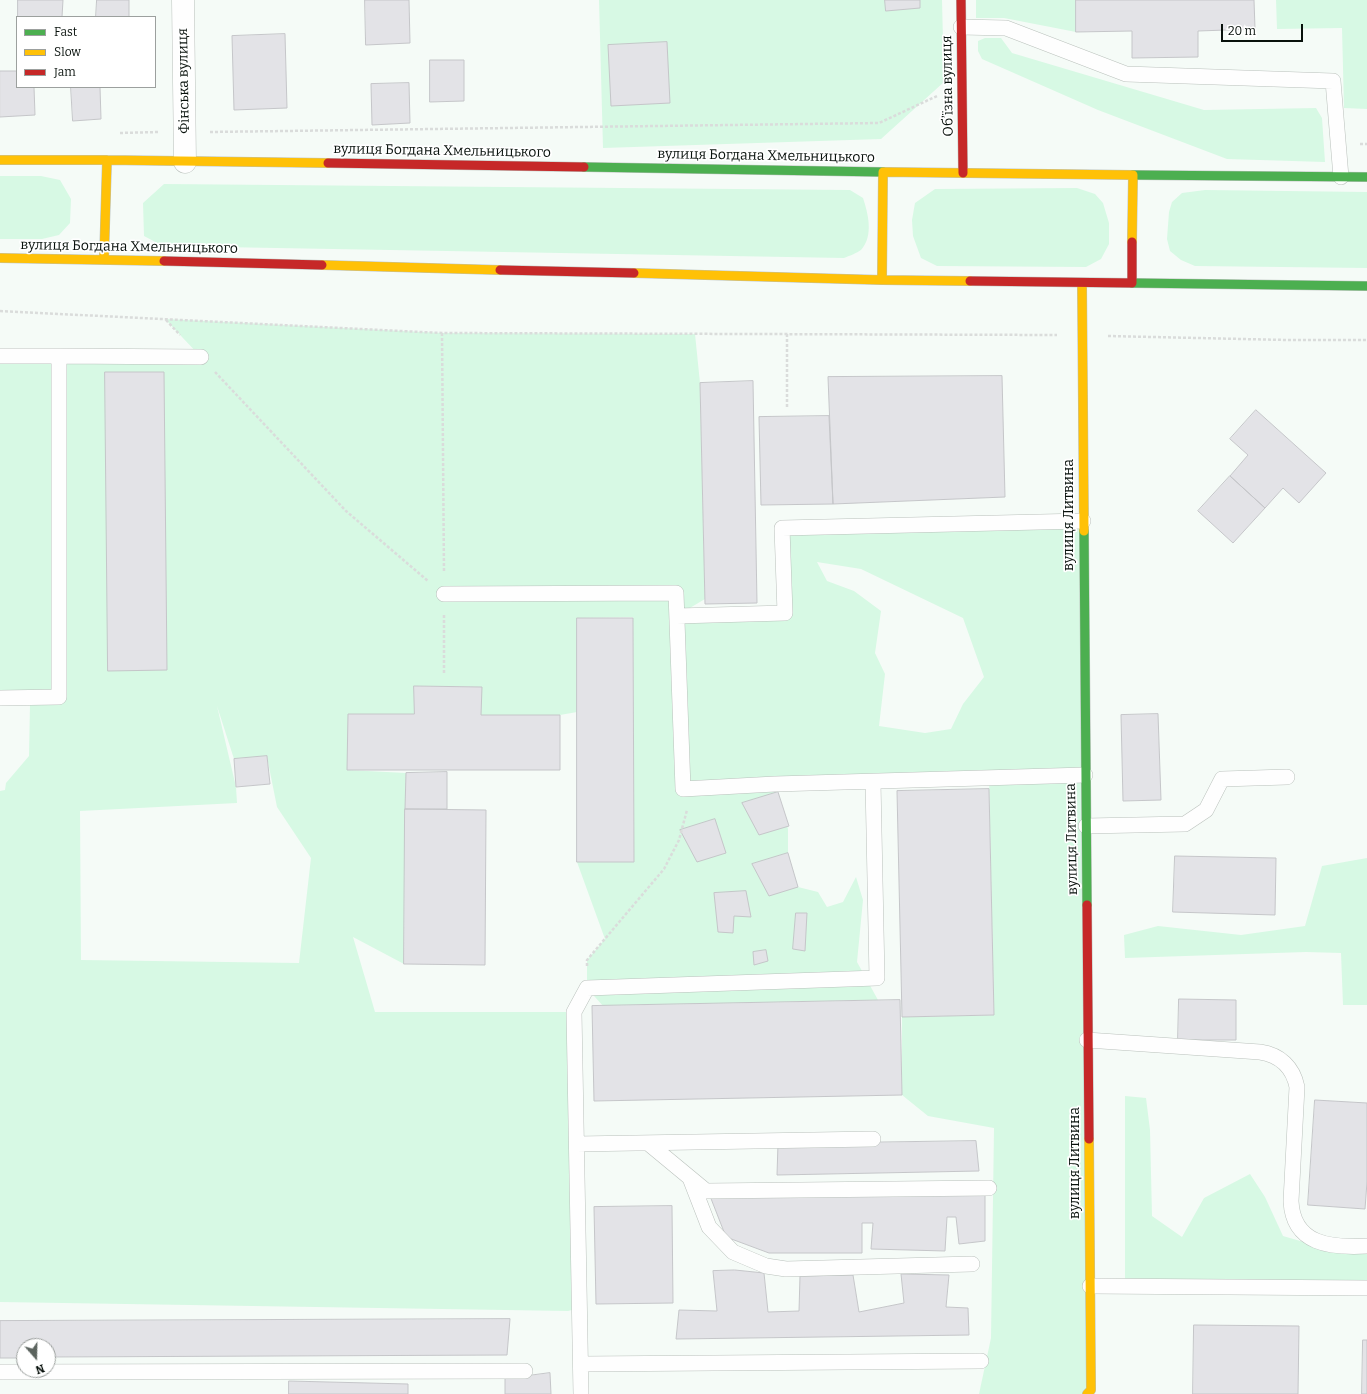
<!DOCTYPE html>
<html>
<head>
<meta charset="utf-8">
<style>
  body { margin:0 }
  #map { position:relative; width:1367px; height:1394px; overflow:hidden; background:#f5fbf7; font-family:Bitter,serif }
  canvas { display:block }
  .legend { position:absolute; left:16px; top:16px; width:140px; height:72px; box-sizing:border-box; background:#fff; border:1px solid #9ca09e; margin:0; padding:5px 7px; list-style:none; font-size:12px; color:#08110c }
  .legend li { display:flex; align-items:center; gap:8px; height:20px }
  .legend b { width:20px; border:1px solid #9ca09e }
  .north { position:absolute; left:16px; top:1338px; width:40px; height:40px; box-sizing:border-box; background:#fff; border:1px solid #9ca09e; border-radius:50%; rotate:160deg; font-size:11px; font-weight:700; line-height:16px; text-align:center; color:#08110c }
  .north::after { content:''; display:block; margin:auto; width:14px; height:18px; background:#5b635e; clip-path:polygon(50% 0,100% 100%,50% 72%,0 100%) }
  .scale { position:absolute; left:1221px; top:24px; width:82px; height:18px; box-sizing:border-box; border:2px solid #08110c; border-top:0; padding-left:5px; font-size:12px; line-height:14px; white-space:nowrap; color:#08110c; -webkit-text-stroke:3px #fff; paint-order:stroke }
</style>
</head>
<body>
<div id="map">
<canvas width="1367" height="1394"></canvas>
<ul class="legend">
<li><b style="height:5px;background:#4caf50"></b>Fast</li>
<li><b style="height:5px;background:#ffc107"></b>Slow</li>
<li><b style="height:5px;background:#c62828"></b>Jam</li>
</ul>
<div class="north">N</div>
<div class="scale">20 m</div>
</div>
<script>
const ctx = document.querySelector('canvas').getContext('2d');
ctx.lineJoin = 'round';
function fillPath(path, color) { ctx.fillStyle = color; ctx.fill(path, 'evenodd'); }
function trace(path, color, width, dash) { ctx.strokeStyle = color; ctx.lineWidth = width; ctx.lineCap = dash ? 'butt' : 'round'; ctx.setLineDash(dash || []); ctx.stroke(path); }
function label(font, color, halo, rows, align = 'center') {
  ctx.font = font + ' Bitter,serif'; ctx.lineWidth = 3.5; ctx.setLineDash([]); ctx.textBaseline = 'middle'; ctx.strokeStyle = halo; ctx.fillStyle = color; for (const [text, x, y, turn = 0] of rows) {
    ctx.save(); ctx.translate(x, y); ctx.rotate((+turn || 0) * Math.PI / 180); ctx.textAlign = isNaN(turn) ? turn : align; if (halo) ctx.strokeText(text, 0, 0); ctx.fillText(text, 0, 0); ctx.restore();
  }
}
fillPath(new Path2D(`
  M599,0H942L944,82L881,139L603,148Z
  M976,0H1076V32L1004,18H976Z
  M1276,0H1367V109L1344,108L1342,28L1277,29Z
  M985,38H1001L1012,53L1204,110L1316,108L1322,118L1325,162L1227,159L1098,110L982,59L978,51V41Z
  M0,176H41L60,180L71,199L70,223L59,235L42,239H0Z
  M164,184L850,190L863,198C868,213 874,236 861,250C857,253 849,256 844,258L163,246L144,236L143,203Z
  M1077,188L1095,194L1103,203L1109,223V244L1101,259L1086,267L937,266L921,258L913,236L912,220L915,203L935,189Z
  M1205,190L1367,192V268L1195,266L1181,260L1170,251L1167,239L1169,212L1172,202L1182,193Z
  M165,319L442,333L695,334L700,383L705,599L678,615L784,612L782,528L1083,521L1087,1394H979L991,1338L994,1128L928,1116L902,1095V1017L994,1015L989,779L775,785L778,792L788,829V853L798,887L818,892L827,907L843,902L856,877L863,900L857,962L878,1000L603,1006L587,988V960L605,939L577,862H634L633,617L577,618V712L560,715H481V687L414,686V714H348V770L406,773L404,964L353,937L375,1012H574L580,1308L568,1311L0,1302V791L5,790L6,783L29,756L30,704L0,698V356H200ZM817,562L861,569L963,618L984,677L963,704L951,729L925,733L879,726L885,674L875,653L881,611L854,591L827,581ZM217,706L234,759L267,757L277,807L311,858L299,963L81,960L80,811L237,803L236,787Z
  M1367,858V1005H1343L1341,953L1306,952L1125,958L1124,935L1158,926L1241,935L1305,926L1322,866Z
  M1125,1096L1146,1098L1150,1130L1152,1216L1182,1237L1204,1198L1250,1174L1265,1197L1283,1236L1328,1249L1367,1247V1283L1125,1288Z`), '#d7f9e4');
const building = new Path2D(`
  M18,0H63L62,17H18Z
  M97,0H129V17H96Z
  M365,0H409L410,43L366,45Z
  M885,0H920V8L886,11Z
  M1076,0H1254L1255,29L1198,31V57L1132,58V31L1076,32Z
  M285,34L287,108L234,110L232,36Z
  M667,42L670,103L611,106L608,45Z
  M430,60H464V101L430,102Z
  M0,71H17V87H34L35,115L0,117Z
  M409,83L410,123L372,125L371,84Z
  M71,87H100L101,119L73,121Z
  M105,372H164L167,670L108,671Z
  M1002,376L1005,497L833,504L828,377Z
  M753,381L757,603L705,604L700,383Z
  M1256,410L1326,473L1299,503L1283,488L1265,508L1230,476L1248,455L1230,439Z
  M829,416L833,504L761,505L759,417Z
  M1230,476L1265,508L1233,543L1198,511Z
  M577,618H633L634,862H577Z
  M414,686L482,687L481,715H560V770H347L348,714H414Z
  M1158,714L1161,800L1123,801L1121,715Z
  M267,756L270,784L236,787L234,759Z
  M447,772V809H405L406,773Z
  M989,789L994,1015L902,1017L897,791Z
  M778,792L789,826L759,835L742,803Z
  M405,809L486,810L485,965L404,964Z
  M715,819L726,853L697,862L680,830Z
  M788,853L798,887L769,896L752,864Z
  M1175,856L1276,858L1275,915L1173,912Z
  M746,891L751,917L734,916L733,933L718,932L714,893Z
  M796,913H807L805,951L793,949Z
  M766,950L768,961L754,965L753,952Z
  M1179,999L1236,1000V1040H1178Z
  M900,1000L902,1095L594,1101L592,1006Z
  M1315,1100L1367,1103V1182L1365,1209L1308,1205Z
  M976,1141L979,1171L777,1175L778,1144Z
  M985,1192V1241L959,1244L956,1217H947L945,1251L871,1249L873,1223H862V1253H769L726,1237L710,1196Z
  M672,1206L673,1303L596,1304L594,1207Z
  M735,1270L764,1273L768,1312L799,1311L800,1276L853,1275L859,1312L904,1303L901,1274L949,1275L946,1307L968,1308L969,1335L676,1339L679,1310L717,1311L713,1271Z
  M510,1319L507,1355L48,1357V1346H24V1358H0V1321Z
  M1194,1325L1299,1326L1298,1394H1193Z
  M1363,1340H1367V1394H1362Z
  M550,1373L551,1394H505V1379Z
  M289,1381L408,1384V1394H289Z`);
fillPath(building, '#e3e3e7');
trace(building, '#c5c6c9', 1);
const lane = new Path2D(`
  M961,27L1006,28L1126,74L1333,81L1341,177
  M0,356H59V697L0,698
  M59,356L201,357
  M444,594L676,593L683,789L775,784L1085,775
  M677,616L785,613L782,528L1083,521
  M1086,826L1185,824L1206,810L1222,779L1287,777
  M1087,1040L1260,1052C1280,1055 1293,1067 1297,1087L1291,1201C1293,1245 1331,1248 1367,1246
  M648,1143L706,1191L989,1188
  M577,1144L873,1139
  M690,1178L709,1227L733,1252L766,1266L786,1269L972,1264
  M1090,1286L1367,1288
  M581,1364L981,1361
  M0,1372L525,1371
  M581,1394L574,1012L587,988L877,978L873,782`);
const street = new Path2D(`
  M183,0L185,162`);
const fast = new Path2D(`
  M584,167L883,172
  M1133,175L1367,177
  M1132,283L1367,286
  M1084,531L1087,905`);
const slow = new Path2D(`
  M0,160H107L328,163
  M883,172L1133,175L1132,242
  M883,172L882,280L970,281
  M0,258L164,261
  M104,259L107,160
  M322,265L500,270
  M634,273L882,280
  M1082,283L1084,531
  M1087,1394L1091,1390L1089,1139`);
const jam = new Path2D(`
  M961,0L963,173
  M328,163L584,167
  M164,261L322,265
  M500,270L634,273
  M970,281L1132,283V242
  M1087,905L1089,1139`);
trace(lane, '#bac1bc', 16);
trace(street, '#bac1bc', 23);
trace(fast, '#bac1bc', 10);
trace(slow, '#bac1bc', 10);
trace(jam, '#bac1bc', 10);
trace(new Path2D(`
  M210,132L879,123L937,96
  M120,133L159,132
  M1360,144H1367
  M0,311L442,333L1057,335
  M166,320L180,335
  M442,333L444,572
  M787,334V408
  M1108,336L1287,340H1367
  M215,372L346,511L428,581
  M444,615V674
  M587,966V960L664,869L679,840L687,810`), '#dadcdb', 2.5, [3, 2]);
trace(lane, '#fefefe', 15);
trace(street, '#fefefe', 22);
trace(fast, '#4caf50', 9);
trace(slow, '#ffc107', 9);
trace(jam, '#c62828', 9);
label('14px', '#08110c', '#fff', [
  ["Фінська вулиця",184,81,-91],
  ["Обʼїзна вулиця",948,86,-91],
  ["вулиця Богдана Хмельницького",442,151,1],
  ["вулиця Богдана Хмельницького",766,156,1],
  ["вулиця Богдана Хмельницького",129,247,1],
  ["вулиця Литвина",1069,515,-90],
  ["вулиця Литвина",1072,839,-91],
  ["вулиця Литвина",1075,1163,-90]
]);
</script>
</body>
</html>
